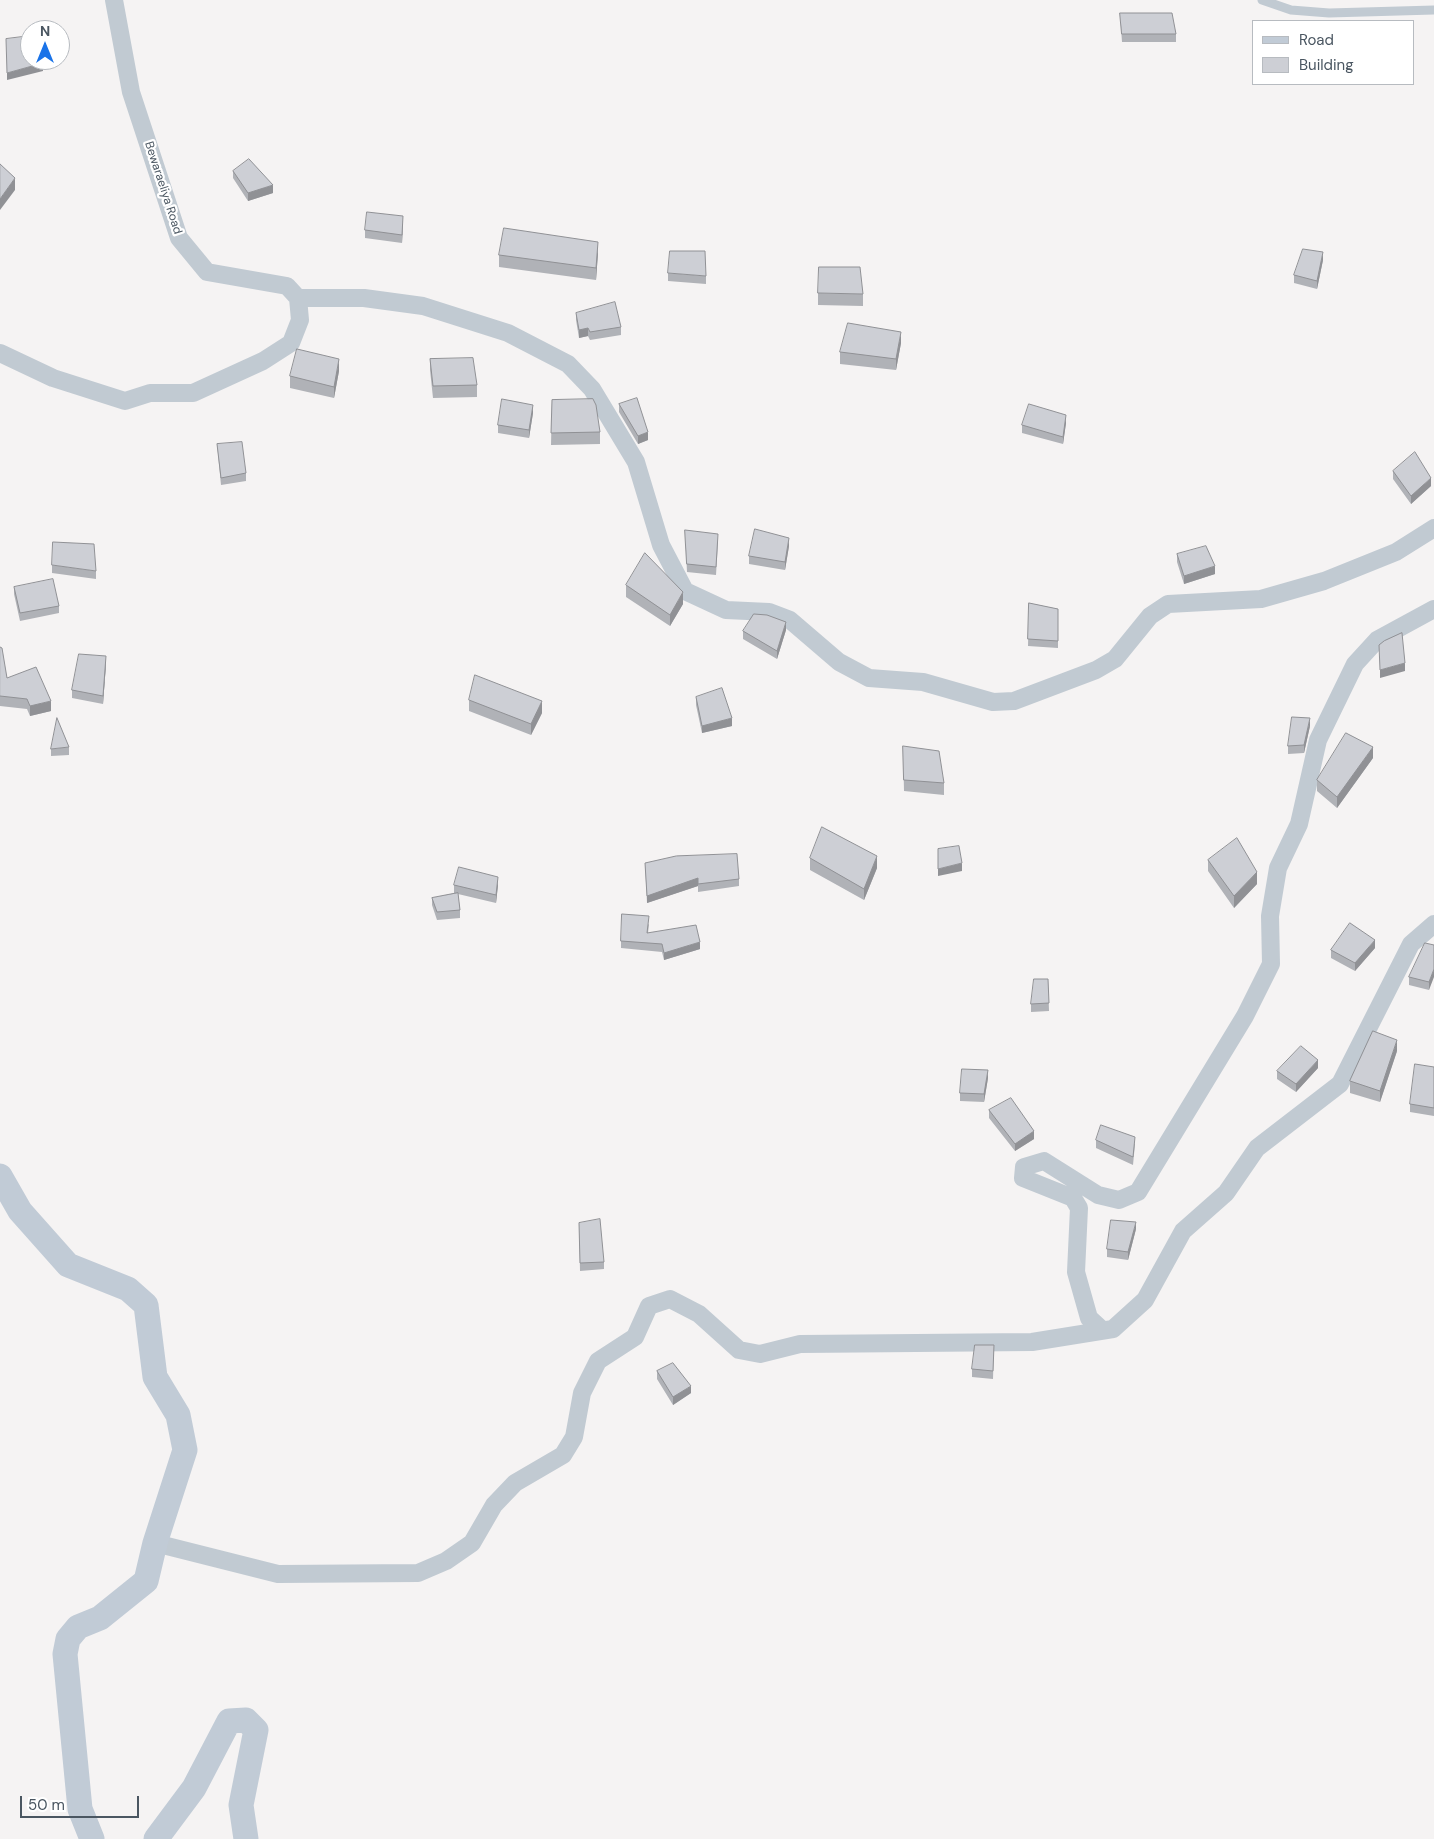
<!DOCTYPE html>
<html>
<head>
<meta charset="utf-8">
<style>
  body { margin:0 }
  #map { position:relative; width:1434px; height:1839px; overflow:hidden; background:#f5f3f3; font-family:"DM Sans",sans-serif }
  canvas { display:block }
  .legend { position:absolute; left:1252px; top:20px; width:162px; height:65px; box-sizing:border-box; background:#fff; border:1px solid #b7bbc0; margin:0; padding:6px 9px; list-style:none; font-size:15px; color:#4a5661 }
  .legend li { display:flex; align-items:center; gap:10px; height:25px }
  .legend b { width:25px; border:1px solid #b7bbc0 }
  .north { position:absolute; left:20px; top:20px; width:50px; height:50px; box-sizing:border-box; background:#fff; border:1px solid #b7bbc0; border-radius:50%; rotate:0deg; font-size:14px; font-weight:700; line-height:20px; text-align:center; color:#4a5661 }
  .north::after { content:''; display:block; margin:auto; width:18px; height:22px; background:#1a73e8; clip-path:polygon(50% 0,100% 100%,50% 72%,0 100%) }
  .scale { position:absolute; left:20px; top:1796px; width:119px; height:22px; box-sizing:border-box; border:2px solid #4a5661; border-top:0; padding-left:6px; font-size:15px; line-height:18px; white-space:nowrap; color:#4a5661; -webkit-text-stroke:4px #fff; paint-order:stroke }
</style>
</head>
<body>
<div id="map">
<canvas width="1434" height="1839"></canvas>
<ul class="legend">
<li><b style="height:6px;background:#c1cbd6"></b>Road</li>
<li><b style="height:14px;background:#cdcfd5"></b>Building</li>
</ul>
<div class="north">N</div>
<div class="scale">50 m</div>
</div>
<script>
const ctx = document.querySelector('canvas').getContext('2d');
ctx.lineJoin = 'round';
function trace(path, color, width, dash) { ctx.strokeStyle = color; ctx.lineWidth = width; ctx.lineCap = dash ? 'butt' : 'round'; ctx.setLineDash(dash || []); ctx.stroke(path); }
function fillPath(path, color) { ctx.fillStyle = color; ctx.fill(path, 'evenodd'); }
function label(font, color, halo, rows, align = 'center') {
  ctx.font = font + ' "DM Sans",sans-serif'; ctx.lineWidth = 4.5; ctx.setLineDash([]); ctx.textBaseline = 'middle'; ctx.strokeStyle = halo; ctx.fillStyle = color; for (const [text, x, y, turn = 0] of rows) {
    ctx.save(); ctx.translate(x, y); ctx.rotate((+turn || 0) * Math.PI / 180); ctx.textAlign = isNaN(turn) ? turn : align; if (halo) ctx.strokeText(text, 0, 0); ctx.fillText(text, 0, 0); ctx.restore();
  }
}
trace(new Path2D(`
  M1262,0L1291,10L1329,13L1434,10`), '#c1cad2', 9);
trace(new Path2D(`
  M298,298H364L423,306L508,333L568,364L592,389L636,462L661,545L685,591L726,610L769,612L790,620L839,662L869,678L923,682L993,702L1014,701L1096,670L1115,659L1150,616L1168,604L1261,599L1324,581L1396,552L1434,528
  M0,353L53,378L125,401L150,393H193L263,361L291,343L300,320L298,298L287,286L207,272L179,238L131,92L114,0
  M1101,1329L1089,1318L1076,1272L1079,1208L1073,1198L1023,1178L1024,1167L1044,1161L1098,1195L1119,1200L1138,1192L1245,1016L1271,964L1270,916L1278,868L1299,824L1318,740L1355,664L1377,640L1434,609
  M155,1543L278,1574L418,1573L446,1561L472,1543L494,1505L515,1483L563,1455L574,1437L582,1393L598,1361L635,1337L649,1306L670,1299L699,1314L739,1350L760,1354L800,1344L1032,1342L1113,1329L1145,1300L1183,1231L1226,1193L1257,1148L1340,1084L1411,944L1434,924`), '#c1cad2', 18);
trace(new Path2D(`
  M0,1176L20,1211L68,1265L128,1289L146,1305L155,1377L178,1415L185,1450L155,1543L146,1581L100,1618L78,1627L68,1639L65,1654L80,1809L92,1839
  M156,1839L194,1788L229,1721L246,1720L256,1730L241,1805L246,1839`), '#c1cbd6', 25);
fillPath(new Path2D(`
  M1120,13L1176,34V42H1122Z
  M233,171L273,193L248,201L233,178Z
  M403,224L402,243L365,238V230Z
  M598,253L596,280L499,267V255Z
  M1323,260L1317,289L1294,283V275Z
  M668,273L706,276V284L668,281Z
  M818,293L863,294V306L818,305Z
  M576,313L621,327V335L590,340L588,336L579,338L576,320Z
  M901,343L896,370L840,364V352Z
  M430,359L477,385V397L433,398L430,370Z
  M339,371L334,398L290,388V376Z
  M552,400L600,432V444L551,445Z
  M619,404L648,440L638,444L619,412Z
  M533,413L529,438L498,433V425Z
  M1066,423L1063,444L1022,433V425Z
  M217,444L246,473V481L221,485Z
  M1393,471L1431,486L1411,504L1393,479Z
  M685,530L718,542L716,575L687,572Z
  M789,546L785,570L749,564V556Z
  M1177,554L1215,574L1184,584L1177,562Z
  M52,565L96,571V579L52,573Z
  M626,585L683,604L670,626L626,597Z
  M14,587L59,606V613L20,621L14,594Z
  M1029,603L1058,609V648L1028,646Z
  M786,630L777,659L743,639V631Z
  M0,647L7,678L51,711L30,716L27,709L0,706Z
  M106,664L103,704L72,698V690Z
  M696,697L732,726L702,733L696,705Z
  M469,700L542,713L531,735L469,711Z
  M1310,726L1304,753L1288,754V746Z
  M903,746L944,783V795L904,791Z
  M69,747V755L51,756V749Z
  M1373,758L1337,808L1317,791V780Z
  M810,858L877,868L864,900L810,870Z
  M1208,860L1257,884L1234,908L1208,871Z
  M645,863L739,879V886L698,892V886L647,903Z
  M454,885H498L496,903L458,894L460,910V918L437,920L432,905V898L455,893H454Z
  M649,924L648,933L700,949L664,960L662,952L621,948V941Z
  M1434,945L1429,990L1409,985V977Z
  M1375,948L1355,971L1331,958V950Z
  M1048,979L1049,1011L1031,1012V1004Z
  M1397,1051L1380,1102L1350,1093V1081Z
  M1434,1067V1116L1410,1112V1104Z
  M1318,1068L1296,1092L1277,1079V1071Z
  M988,1078L984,1102L960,1101V1093Z
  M989,1110L1034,1139L1015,1151L989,1118Z
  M1096,1140L1135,1144L1133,1165L1096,1148Z
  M579,1223L604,1262V1269L580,1271Z
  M1136,1229L1128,1260L1107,1257V1249Z
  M994,1345L993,1379L972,1377V1369Z
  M657,1371L691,1393L673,1405L657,1379Z`), '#b0b2b7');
fillPath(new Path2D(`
  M43,63V71L7,80V73Z
  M15,178V190L0,210V199Z
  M273,185V193L248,201V193Z
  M403,216V224L402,243V235Z
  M598,242V253L596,280V268Z
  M1323,252V260L1317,289V281Z
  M588,328V336L579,338V330Z
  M901,332V343L896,370V359Z
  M339,359V371L334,398V387Z
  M533,405V413L529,438V430Z
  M1066,415V423L1063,444V437Z
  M648,432V440L638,444V436Z
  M1431,478V486L1411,504V496Z
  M789,538V546L785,570V562Z
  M1215,566V574L1184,584V576Z
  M683,592V604L670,626V615Z
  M786,622V630L777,659V651Z
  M106,656V664L103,704V696Z
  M1405,663V671L1380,678V670Z
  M51,701V711L30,716V706Z
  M542,701V713L531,735V724Z
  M732,718V726L702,733V726Z
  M1310,718V726L1304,753V745Z
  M1373,747V758L1337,808V797Z
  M877,856V868L864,900V889Z
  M962,863V871L938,876V869Z
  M1257,872V884L1234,908V896Z
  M498,877V885L496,903V895Z
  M698,878V886L647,903V896Z
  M1375,940V948L1355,971V963Z
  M700,942V949L664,960V953Z
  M1434,969V977L1429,990V982Z
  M1397,1040V1051L1380,1102V1091Z
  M1318,1060V1068L1296,1092V1084Z
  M988,1070V1078L984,1102V1094Z
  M1034,1131V1139L1015,1151V1144Z
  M1136,1222V1229L1128,1260V1252Z
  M691,1386V1393L673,1405V1397Z`), '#909195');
const building = new Path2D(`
  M1120,13H1172L1176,34H1122Z
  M30,36V60H43V63L7,73L6,39Z
  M249,159L273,185L248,193L233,171Z
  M0,164L15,178L0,199Z
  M367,212L403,216L402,235L365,230Z
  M504,228L598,242L596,268L499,255Z
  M1303,249L1323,252L1317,281L1294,275Z
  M670,251H705L706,276L668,273Z
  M819,267H860L863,294L818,293Z
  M615,302L621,327L590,332L588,328L579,330L576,313Z
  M848,323L901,332L896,359L840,352Z
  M297,349L339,359L334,387L290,376Z
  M473,358L477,385L433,386L430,359Z
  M637,398L648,432L638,436L619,404Z
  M502,399L533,405L529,430L498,425Z
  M593,399L596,405L600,432L551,433L552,400Z
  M1029,404L1066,415L1063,437L1022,425Z
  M242,442L246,473L221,478L217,444Z
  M1415,452L1431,478L1411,496L1393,471Z
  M755,529L789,538L785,562L749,556Z
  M685,530L718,534L716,567L687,564Z
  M53,542L94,544L96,571L52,565Z
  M1206,546L1215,566L1184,576L1177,554Z
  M645,553L683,592L670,615L626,585Z
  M53,579L59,606L20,613L14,587Z
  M1029,603L1058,609V641L1028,639Z
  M754,614L767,615L786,622L777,651L743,631Z
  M1402,633L1405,663L1380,670L1379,645L1384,641Z
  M0,647L2,648L7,678L36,667L51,701L30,706L27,699L0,696Z
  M79,654L106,656L103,696L72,690Z
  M475,675L542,701L531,724L469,700Z
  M722,688L732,718L702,726L696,697Z
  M1292,717L1310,718L1304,745L1288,746Z
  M57,718L69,747L51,749Z
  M1346,733L1373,747L1337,797L1317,780Z
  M903,746L939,751L944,783L904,780Z
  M822,827L877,856L864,889L810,858Z
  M1237,838L1257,872L1234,896L1208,860Z
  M959,846L962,863L938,869V849Z
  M737,854L739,879L698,884V878L647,896L645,863L676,856Z
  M459,867L498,877L496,895L454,885Z
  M458,893L460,910L437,912L432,898Z
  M622,914L649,916L647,933L696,925L700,942L664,953L662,944L621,941Z
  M1350,923L1375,940L1355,963L1331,950Z
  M1425,943L1434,945V969L1429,982L1409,977Z
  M1034,979H1048L1049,1003L1031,1004Z
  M1373,1031L1397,1040L1380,1091L1350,1081Z
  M1301,1046L1318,1060L1296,1084L1277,1071Z
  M1415,1064L1434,1067V1108L1410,1104Z
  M962,1069L988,1070L984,1094L960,1093Z
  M1011,1098L1034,1131L1015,1144L989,1110Z
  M1101,1125L1135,1137L1133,1157L1096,1140Z
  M600,1219L604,1262L580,1263L579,1223Z
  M1111,1220L1136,1222L1128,1252L1107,1249Z
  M975,1345H994L993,1371L972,1369Z
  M673,1363L691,1386L673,1397L657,1371Z`);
fillPath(building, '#cdcfd5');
trace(building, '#909195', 1);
label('12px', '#4a5661', '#fff', [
  ["Bewaraeliya Road",163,188,72]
]);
</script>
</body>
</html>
